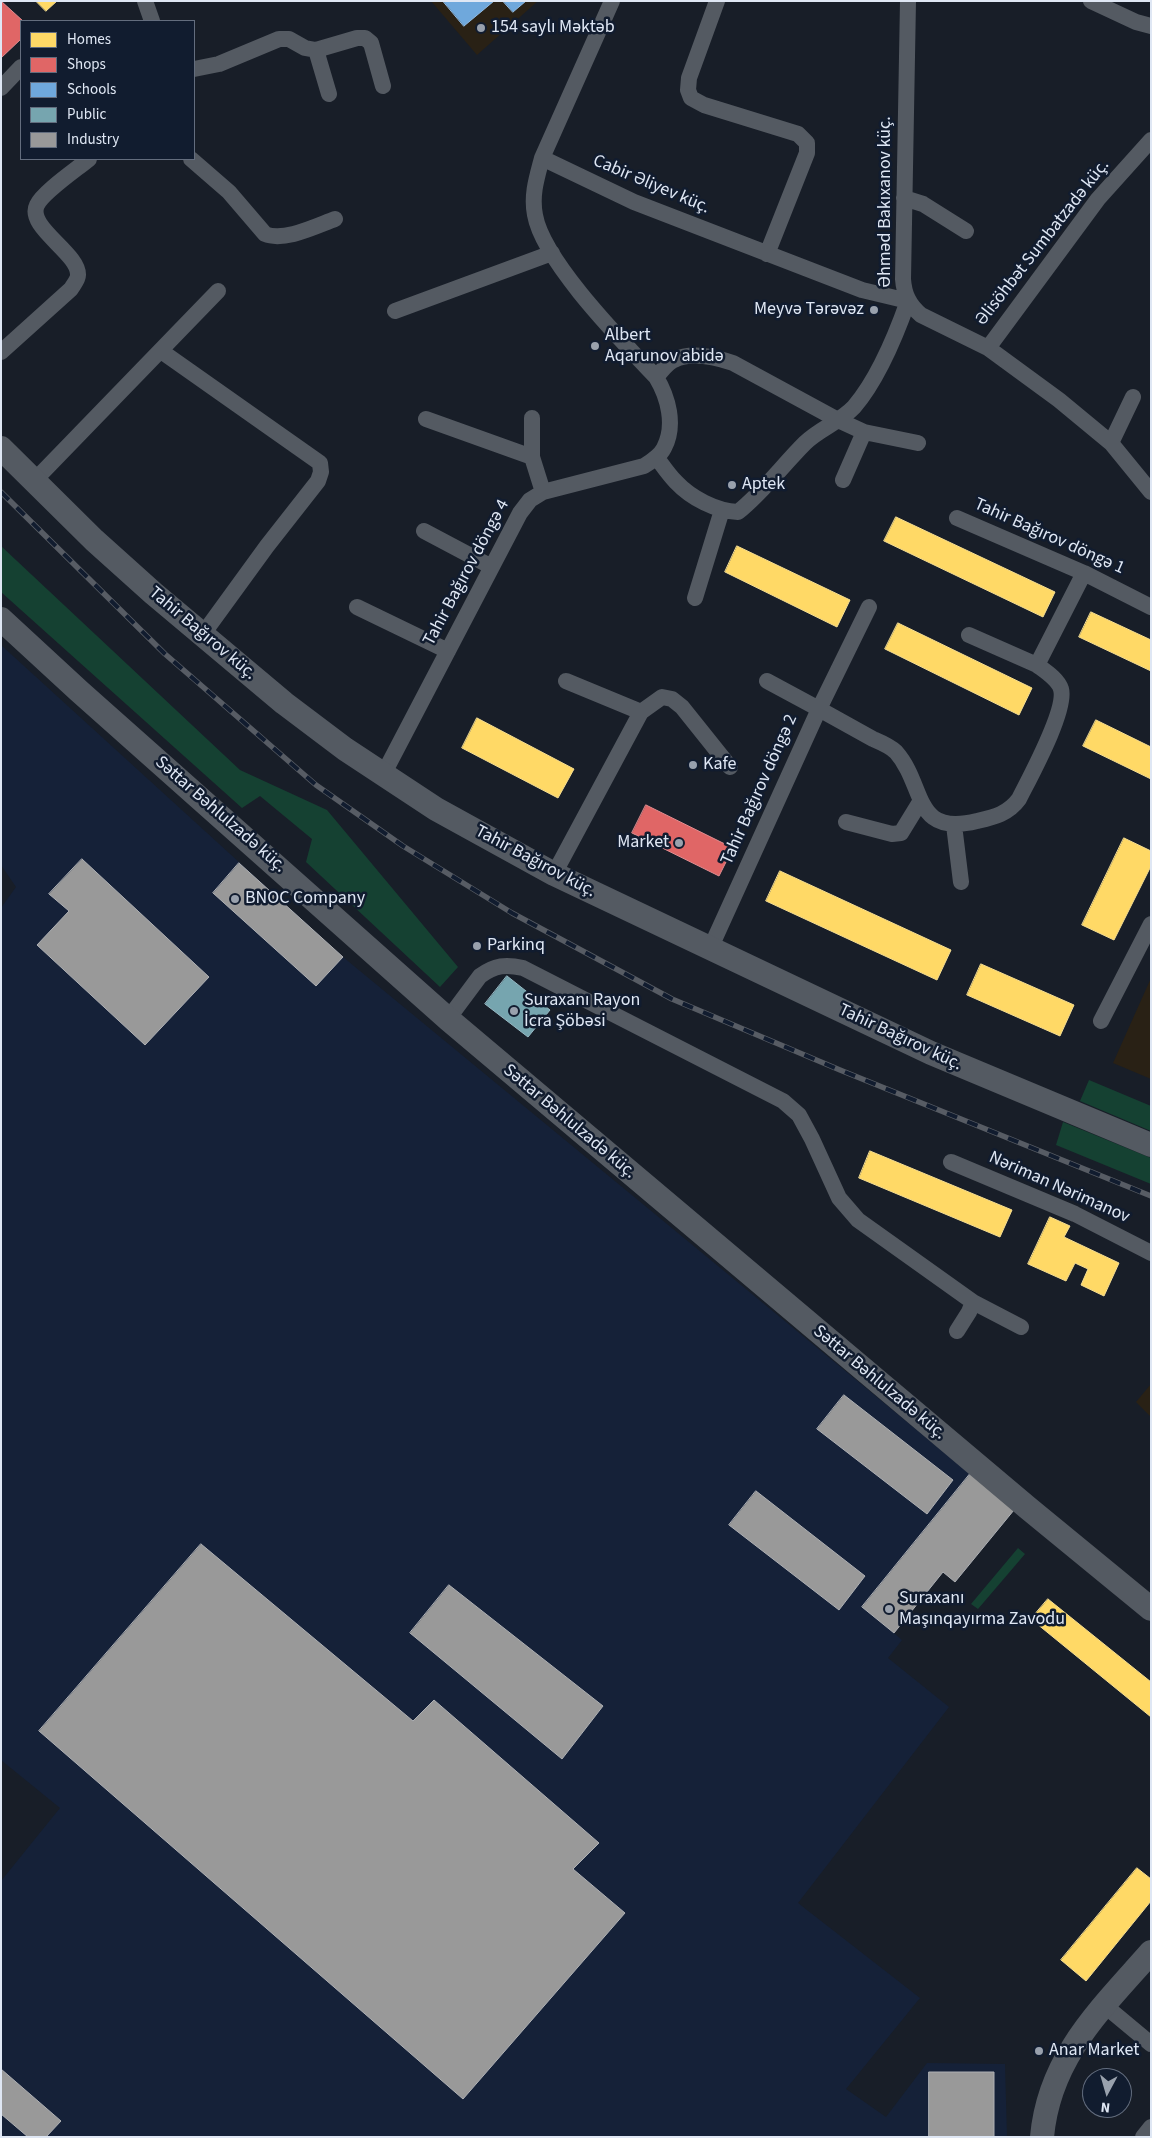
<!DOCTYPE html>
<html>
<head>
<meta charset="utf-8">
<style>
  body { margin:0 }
  #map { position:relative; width:1152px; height:2138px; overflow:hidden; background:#181e28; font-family:"Source Sans 3",sans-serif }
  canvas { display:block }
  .frame { position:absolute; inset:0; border:2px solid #dfe7f4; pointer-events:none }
  .legend { position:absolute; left:20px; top:20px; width:175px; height:140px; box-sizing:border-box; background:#111c2f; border:1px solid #636d7e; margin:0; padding:6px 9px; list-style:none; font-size:15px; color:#dfe7f4 }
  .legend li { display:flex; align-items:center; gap:10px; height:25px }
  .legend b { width:25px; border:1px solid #636d7e }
  .north { position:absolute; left:1082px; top:2068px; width:50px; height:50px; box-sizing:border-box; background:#111c2f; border:1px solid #636d7e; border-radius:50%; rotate:186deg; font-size:14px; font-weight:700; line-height:20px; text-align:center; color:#dfe7f4 }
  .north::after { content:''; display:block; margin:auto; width:18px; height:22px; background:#99a1ad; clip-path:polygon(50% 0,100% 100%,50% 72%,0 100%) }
</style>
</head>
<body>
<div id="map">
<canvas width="1152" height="2138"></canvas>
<div class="frame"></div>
<ul class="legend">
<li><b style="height:14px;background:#ffd966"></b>Homes</li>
<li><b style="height:14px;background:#e06666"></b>Shops</li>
<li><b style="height:14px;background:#6fa8dc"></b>Schools</li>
<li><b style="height:14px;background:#76a5af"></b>Public</li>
<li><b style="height:14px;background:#999"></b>Industry</li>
</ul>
<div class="north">N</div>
</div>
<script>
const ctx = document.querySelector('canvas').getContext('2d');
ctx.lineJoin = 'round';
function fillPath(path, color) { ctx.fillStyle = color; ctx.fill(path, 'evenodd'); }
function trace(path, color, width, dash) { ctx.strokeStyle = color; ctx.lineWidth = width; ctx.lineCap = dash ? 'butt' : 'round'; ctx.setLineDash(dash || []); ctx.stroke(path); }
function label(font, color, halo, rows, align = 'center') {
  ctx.font = font + ' "Source Sans 3",sans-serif'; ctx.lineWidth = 5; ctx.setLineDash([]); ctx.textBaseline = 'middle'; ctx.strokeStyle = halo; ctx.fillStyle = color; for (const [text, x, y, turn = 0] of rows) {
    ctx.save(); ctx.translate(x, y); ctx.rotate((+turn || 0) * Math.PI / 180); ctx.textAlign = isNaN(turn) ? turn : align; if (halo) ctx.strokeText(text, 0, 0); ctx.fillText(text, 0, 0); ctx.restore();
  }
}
fillPath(new Path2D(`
  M1,645L343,957L1014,1510L955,1582L943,1572L894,1633L902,1640L888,1658L949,1707L798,1903L920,1998L846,2089L886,2117L927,2063L1005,2064L1007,2137H1V1881L60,1808L1,1760V908L16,887L1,865Z`), '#152138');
fillPath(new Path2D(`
  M431,1H538L477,55Z
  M1151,978V1079L1113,1063Z
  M1151,1384V1417L1136,1402Z`), '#292115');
fillPath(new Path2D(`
  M1,546L240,770L327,810L458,967L440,987L306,862L312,839L260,796L242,808L1,592Z
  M1089,1080L1151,1106V1131L1080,1101Z
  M1063,1122L1151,1158V1184L1056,1145Z
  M1018,1548L1025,1554L978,1609L971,1604Z`), '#154132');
const homes = new Path2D(`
  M36,1H57L46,11Z
  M896,517L1055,592L1043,617L884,541Z
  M737,546L850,600L837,627L725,572Z
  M1091,612L1151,640V671L1079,637Z
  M898,623L1032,688L1019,715L885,649Z
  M477,718L574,769L558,798L462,748Z
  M1096,720L1151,747V779L1083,746Z
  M1124,838L1151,851V866L1114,940L1082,925Z
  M780,871L951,950L937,980L766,901Z
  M981,964L1074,1005L1060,1036L967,995Z
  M870,1151L1012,1210L1000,1237L859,1178Z
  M1050,1217L1070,1226L1064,1237L1119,1263L1104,1296L1081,1285L1088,1269L1075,1263L1066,1281L1028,1264Z
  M1048,1599L1151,1682V1717L1031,1619Z
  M1137,1868L1151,1879V1901L1086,1981L1061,1960Z`);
fillPath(homes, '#ffd966');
trace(homes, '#f5dd91', 1);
const shops = new Path2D(`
  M1,1L23,21L21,39L1,58Z
  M646,805L733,848L719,876L632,833Z`);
fillPath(shops, '#e06666');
trace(shops, '#e08d91', 1);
const schools = new Path2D(`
  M443,1H494L464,26Z
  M503,1H526L513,12Z`);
fillPath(schools, '#6fa8dc');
trace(schools, '#91bbe3', 1);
const public = new Path2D(`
  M507,976L550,1010L528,1037L485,1004Z`);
fillPath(public, '#76a5af');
trace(public, '#96b9c4', 1);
const industry = new Path2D(`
  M82,859L209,977L145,1045L37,945L69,911L49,894Z
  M239,863L343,957L316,986L213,893Z
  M844,1395L953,1480L927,1514L817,1429Z
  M970,1474L1014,1510L955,1582L943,1572L894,1633L862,1607Z
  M756,1491L865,1576L839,1610L729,1525Z
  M201,1544L413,1721L434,1700L599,1843L573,1869L625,1913L463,2099L39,1731Z
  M449,1585L603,1706L562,1759L410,1633Z
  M1,2069L61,2121L46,2137H28L1,2114Z
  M929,2072H994V2137H929Z`);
fillPath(industry, '#999');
trace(industry, '#aeb0b4', 1);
trace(new Path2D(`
  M145,1L152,21
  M612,1L542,158L634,202L862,290L908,301C896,335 878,379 854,407C840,422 819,429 805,443C782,466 763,492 738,512C716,511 691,498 676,482C669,475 663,466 657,458
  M717,1L689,78L688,90L691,98L704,105L798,134L807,143V153L767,254
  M908,1L903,279C904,294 909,305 921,315L988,348L1059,400L1111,443L1151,492
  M1091,1L1136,22L1151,26
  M316,50L329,94
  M194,69L219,64L279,39H289L305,48L316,50L357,38H365L371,43L383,86
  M1,88L21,67
  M191,159L229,192L265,234C284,242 316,226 335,219
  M904,198L923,204L966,231
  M395,311L552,253
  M988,348L1098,199L1151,140
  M161,351L320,463L321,472L318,481L267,546L203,634
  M1,352L71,289C73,285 78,280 78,275C79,253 26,227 37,205C43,192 77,169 89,159
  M656,377C661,372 667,363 674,360C692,351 715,357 733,363L838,420L864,432L918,443
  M532,418V457L543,492
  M426,419L532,457
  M1111,443L1133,397
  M843,480L864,432
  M34,481L218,291
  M957,518L1084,573L1151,607
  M424,531L490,566
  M695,598L722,510
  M357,607L448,651
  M969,635L1037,665
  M566,681L641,712
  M767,681L819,709L869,607
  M383,775L520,513L530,500L543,492L644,466C652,461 660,456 664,448C676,425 668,397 656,377C622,341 543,261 535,215C531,195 537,177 542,158
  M846,822L892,834L901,833L920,802
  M954,825L961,882
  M554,874L641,712L662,697L672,699L682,707L730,767
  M710,949L819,709C837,719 855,729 873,739C880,742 890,746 896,752C926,786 912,837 977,821C994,817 1008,814 1019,799C1030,777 1067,710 1061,689C1058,679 1045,671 1037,665L1084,573
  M448,1019L480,976C495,965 506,964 523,968L783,1101L799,1115L812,1139L839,1198L858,1220L973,1302L1021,1327
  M1101,1021L1151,924
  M951,1162L1075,1214L1151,1253
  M957,1331L969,1312L973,1302
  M1104,2005L1151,2044
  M1143,2137L1151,2127`), '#545a62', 16);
trace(new Path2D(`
  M1,448L94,540L153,593L284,703L345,749L436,809L554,874L931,1053L1151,1145
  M1,619L79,691L448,1019L1028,1508L1151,1609
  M1042,2137C1049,2057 1101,2009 1151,1952`), '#545a62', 24);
const rail = new Path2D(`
  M1,492L165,654L316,785L403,846L512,913L672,999L840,1070L1151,1196`);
trace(rail, '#575c64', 5.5);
trace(rail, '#111c2f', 4, [11]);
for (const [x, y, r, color] of [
  [481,28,5,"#99a1ad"],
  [874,310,5,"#99a1ad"],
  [595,346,5,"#99a1ad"],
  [732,485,5,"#99a1ad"],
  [693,765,5,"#99a1ad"],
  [679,843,5,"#99a1ad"],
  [235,899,5,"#99a1ad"],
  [477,946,5,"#99a1ad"],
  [514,1011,5,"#99a1ad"],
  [889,1609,5,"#99a1ad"],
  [1039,2051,5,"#99a1ad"]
]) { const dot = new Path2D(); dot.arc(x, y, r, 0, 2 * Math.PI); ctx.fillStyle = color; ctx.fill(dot); trace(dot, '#111c2f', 2); }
label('18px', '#dfe7f4', '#111c2f', [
  ["154 saylı Məktəb",491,28],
  ["Meyvə Tərəvəz",864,310,"right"],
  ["Albert",605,336],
  ["Aqarunov abidə",605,357],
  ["Aptek",742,485],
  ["Kafe",703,765],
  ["Market",669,843,"right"],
  ["BNOC Company",245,899],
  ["Parkinq",487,946],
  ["Suraxanı Rayon",524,1001],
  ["İcra Şöbəsi",524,1022],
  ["Suraxanı",899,1599],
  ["Maşınqayırma Zavodu",899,1620],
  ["Anar Market",1049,2051]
], 'left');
label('18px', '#dfe7f4', '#111c2f', [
  ["Cabir Əliyev küç.",651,185,23],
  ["Əhməd Bakıxanov küç.",886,202,-90],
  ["Əlisöhbət Sumbatzadə küç.",1043,243,-52],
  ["Tahir Bağırov döngə 1",1049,537,24],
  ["Tahir Bağırov döngə 4",467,573,-62],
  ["Tahir Bağırov küç.",202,634,40],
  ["Tahir Bağırov döngə 2",760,790,-66],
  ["Səttar Bəhlulzadə küç.",220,815,41],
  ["Tahir Bağırov küç.",535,862,28],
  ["Tahir Bağırov küç.",900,1038,25],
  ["Səttar Bəhlulzadə küç.",569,1122,40],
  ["Nəriman Nərimanov",1059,1188,24],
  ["Səttar Bəhlulzadə küç.",879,1383,40]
]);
</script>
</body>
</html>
